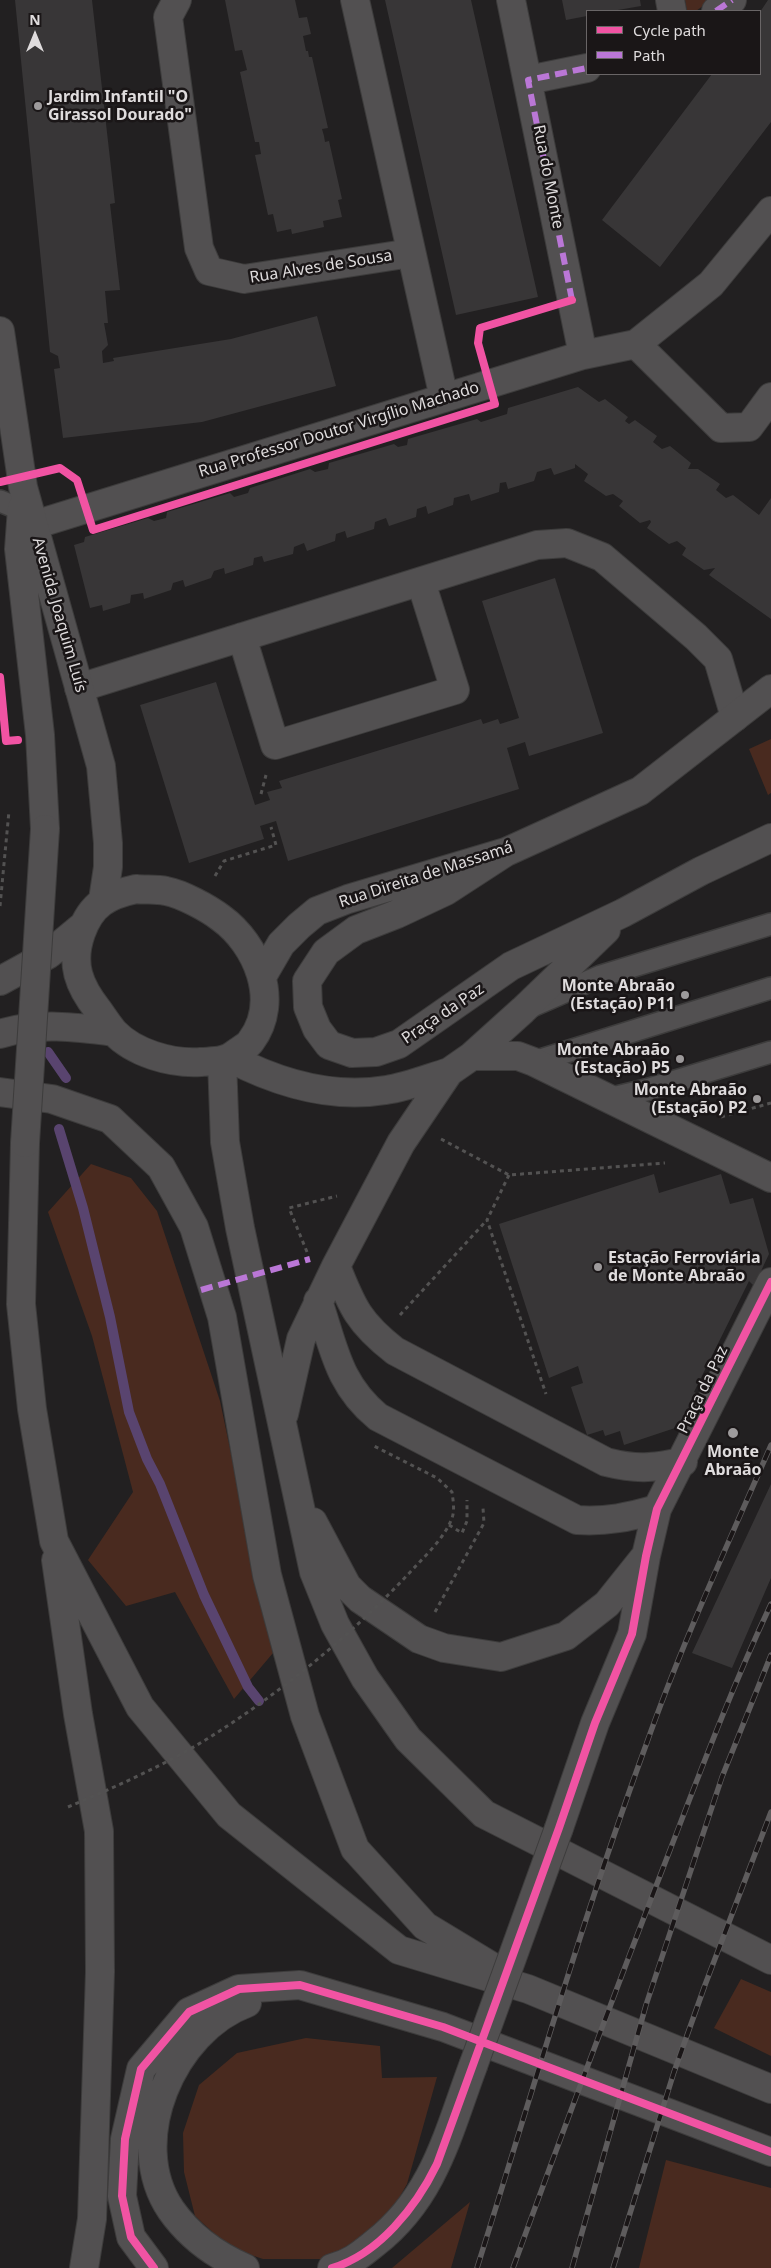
<!DOCTYPE html>
<html>
<head>
<meta charset="utf-8">
<style>
  body { margin:0 }
  #map { position:relative; width:771px; height:2268px; overflow:hidden; background:#222021; font-family:"Noto Sans",sans-serif }
  canvas { display:block }
  .legend { position:absolute; left:586px; top:10px; width:175px; height:65px; box-sizing:border-box; background:#1a1617; border:1px solid #696566; margin:0; padding:6px 9px; list-style:none; font-size:15px; color:#dfdcdd }
  .legend li { display:flex; align-items:center; gap:10px; height:25px }
  .legend b { width:25px; border:1px solid #696566 }
  .north { position:absolute; left:10px; top:10px; width:50px; height:50px; -webkit-text-stroke:4px #1a1617; paint-order:stroke; rotate:0deg; font-size:14px; font-weight:700; line-height:20px; text-align:center; color:#dfdcdd }
  .north::after { content:''; display:block; margin:auto; width:18px; height:22px; background:#dfdcdd; clip-path:polygon(50% 0,100% 100%,50% 72%,0 100%) }
</style>
</head>
<body>
<div id="map">
<canvas width="771" height="2268"></canvas>
<ul class="legend">
<li><b style="height:6px;background:#f153a3"></b>Cycle path</li>
<li><b style="height:6px;background:#ba77d6"></b>Path</li>
</ul>
<div class="north">N</div>
</div>
<script>
const ctx = document.querySelector('canvas').getContext('2d');
ctx.lineJoin = 'round';
function fillPath(path, color) { ctx.fillStyle = color; ctx.fill(path, 'evenodd'); }
function trace(path, color, width, dash) { ctx.strokeStyle = color; ctx.lineWidth = width; ctx.lineCap = dash ? 'butt' : 'round'; ctx.setLineDash(dash || []); ctx.stroke(path); }
function label(font, color, halo, rows, align = 'center') {
  ctx.font = font + ' "Noto Sans",sans-serif'; ctx.lineWidth = 5; ctx.setLineDash([]); ctx.textBaseline = 'middle'; ctx.strokeStyle = halo; ctx.fillStyle = color; for (const [text, x, y, turn = 0] of rows) {
    ctx.save(); ctx.translate(x, y); ctx.rotate((+turn || 0) * Math.PI / 180); ctx.textAlign = isNaN(turn) ? turn : align; if (halo) ctx.strokeText(text, 0, 0); ctx.fillText(text, 0, 0); ctx.restore();
  }
}
fillPath(new Path2D(`
  M685,0H711L696,11H687Z
  M771,739V793L768,795L749,749Z
  M91,1164L131,1178L157,1211L220,1401L273,1653L234,1699L175,1592L126,1606L88,1560L133,1492L92,1336L48,1212Z
  M741,1979L771,1992V2056L714,2028Z
  M306,2038L380,2046L382,2078L437,2077L407,2184L391,2212L362,2242L321,2259H263L230,2248L195,2216L184,2172L183,2133L199,2085L237,2053Z
  M666,2160L771,2188V2268H639Z
  M470,2202L451,2268H392Z`), '#492a1f');
trace(new Path2D(`
  M48,1052L66,1078
  M59,1129L83,1208L110,1317L129,1412L147,1459L160,1484L204,1595L248,1687L259,1701`), '#59446f', 10);
fillPath(new Path2D(`
  M15,0H92L115,203L110,204L120,290L105,291L108,323H104L108,345L102,351L103,363L114,361L113,358L231,339L317,316L336,386L202,422L63,438L54,369L60,368L58,356L50,352Z
  M225,0H295L299,18L307,17L311,34L303,36L306,51H308L309,57H312L328,128L322,129L324,136L325,142L329,141L342,199L338,200L342,217L323,221L324,227L292,234L291,229L277,232L273,214L268,215L255,155L261,154L259,142H255L240,72L247,70L242,50L235,51Z
  M385,0H471L538,297L456,315Z
  M562,0H640L641,6L612,11H587V16L566,20Z
  M768,0H771V122L660,267L602,220L712,74H760V12Z
  M578,387L599,402L605,399L628,417L625,421L629,424L635,420L657,436L653,442L662,449L670,446L691,463L688,469H698L720,484L716,490L726,498L733,495L759,515L771,498V619L709,575L715,568L704,570L682,555L686,548L677,541L669,544L647,528L651,522L650,520L640,523L619,506L623,501L613,494L606,496L584,481L588,474L575,464V468L554,475L551,468L537,472L534,481L508,489L506,482L500,483L499,492L471,501L469,494L454,498L453,505L428,514L426,506L417,509L416,517L389,526L386,518L375,522L374,529L347,538L345,531L336,534L335,541L307,551L304,543L294,547L293,554L264,562L262,556L254,558L253,565L225,574L224,568L214,571L211,578L185,587L183,580L173,583L171,590L144,599L143,593L131,595L130,603L103,611L102,605L90,608L74,545L84,542L85,537L148,518L154,521L166,518L167,512L230,493L234,497L248,493L250,488L310,469L315,472L328,469L329,463L394,444L398,447L407,445L408,439L477,419L481,422L507,414L508,408Z
  M555,578L603,733L529,756L525,742L507,748L519,789L288,861L276,821L260,826L264,839L189,863L140,705L216,682L255,805L270,800L267,792L282,788L279,781L481,719L483,724L498,719L500,724L519,718L482,601Z
  M654,1174L659,1193L721,1174L730,1204L753,1198L769,1254L754,1286L749,1281L694,1392L698,1394L681,1426L624,1445L620,1431L605,1436L603,1430L587,1435L571,1387L583,1383L578,1366L549,1378L499,1224Z
  M771,1484V1578L732,1668L692,1653Z`), '#383637');
const lane = new Path2D(`
  M0,501L22,510
  M532,1006L601,976L771,924
  M534,1062L771,988
  M608,1099L646,1090L771,1052`);
const street = new Path2D(`
  M177,0L168,17L199,248L209,271L244,279L411,253
  M355,0L444,398
  M511,0L583,355
  M670,0L672,11
  M716,11L732,0
  M528,80L587,68
  M636,344L721,428L749,427L771,397
  M34,525L583,355L636,344L711,284L771,211
  M242,637L275,745L455,690L421,582
  M79,688L537,545L567,543L602,557L696,637L718,659L735,717`);
const secondary = new Path2D(`
  M0,331L23,487L101,766L108,843V867L103,900
  M22,508L19,549L40,735L45,829
  M506,852L446,891L397,914L356,930L326,952L307,981L308,1007L317,1029L329,1045L352,1053L376,1052L399,1044L511,966L623,913L701,871L771,838
  M136,889C146,890 157,889 166,891C182,894 208,908 221,918C257,944 281,1001 251,1041C248,1046 241,1049 236,1053C226,1062 214,1061 201,1062C171,1064 134,1053 114,1032C108,1025 103,1017 98,1010C79,986 70,964 81,933C91,904 108,895 136,889Z
  M263,975L281,944L299,926L317,911L348,899L506,852L640,791L771,689
  M0,981L49,954L84,925
  M0,1034C37,1022 76,1027 114,1032
  M472,1056H518L534,1062L771,1178
  M230,1058C278,1083 332,1099 386,1090C407,1087 429,1078 449,1072
  M222,1060L225,1142L240,1228L314,1572L335,1624L365,1678L408,1739L484,1814L771,1960
  M0,1092L52,1099L110,1119L161,1167L194,1227L222,1317L267,1575L305,1716L355,1849L425,1926L496,1969
  M25,1143L21,1304L32,1409L54,1541L140,1707L229,1815L399,1950L528,1989L771,2089
  M336,1266C352,1307 359,1323 395,1351L606,1462C638,1470 651,1468 683,1462
  M318,1301C334,1348 338,1384 378,1417L577,1520C606,1522 630,1517 657,1509
  M284,1414L301,1339L336,1266L401,1143L449,1072L472,1056L523,1010L606,930
  M313,1522L347,1586L360,1599L419,1639L444,1648L501,1657L566,1636L607,1604L643,1559
  M56,1560L78,1714L99,1831L100,1972L92,2219L84,2268
  M559,1828L595,1723L632,1634L646,1556L657,1509L771,1282
  M154,2268L131,2237L122,2196L125,2139L141,2069L189,2012L239,1989L300,1985L443,2027L771,2152
  M245,2268C215,2255 190,2237 171,2210C124,2141 173,2030 247,2003
  M332,2268C351,2263 360,2255 375,2243C434,2197 448,2133 473,2066`);
trace(lane, '#3d3c3c', 24);
trace(street, '#3d3c3c', 30);
trace(secondary, '#3d3c3c', 30);
trace(new Path2D(`
  M261,794L266,775
  M215,876L224,861L276,845L271,827
  M0,906L9,811
  M721,1117L771,1103
  M441,1139L509,1175L665,1163
  M509,1175L487,1220L546,1394
  M307,1252L289,1208L337,1196
  M400,1315L487,1220
  M449,1525L462,1533L467,1521V1500
  M435,1612L484,1523L483,1508`), '#535252', 3, [4, 4]);
trace(lane, '#525051', 21);
trace(street, '#525051', 28);
trace(secondary, '#525051', 28);
const rail = new Path2D(`
  M477,2268C532,2093 583,1917 646,1745C682,1643 728,1544 771,1445
  M513,2268C564,2128 616,1989 670,1850C702,1767 733,1685 771,1604
  M572,2268L646,2005L722,1777L771,1655
  M613,2268L674,2072L705,1985L771,1812`);
trace(rail, '#5e5c5d', 5.5);
trace(rail, '#1a1617', 4, [11]);
const secondaryBridge = new Path2D(`
  M25,1143L45,829
  M473,2066L559,1828`);
trace(secondaryBridge, '#3d3c3c', 30, []);
trace(new Path2D(`
  M68,1807C115,1787 163,1766 207,1739C282,1692 353,1634 413,1569C427,1554 445,1537 452,1518C455,1510 453,1500 452,1492L437,1478L372,1445`), '#535252', 3, [4, 4]);
trace(secondaryBridge, '#525051', 28);
trace(new Path2D(`
  M716,11L732,0
  M572,300L528,80L587,68
  M201,1290L310,1259`), '#ba77d6', 6, [12, 6]);
trace(new Path2D(`
  M0,482L60,468L77,480L93,530L495,404L478,343L480,328L572,300
  M0,677L6,741L18,740
  M154,2268L131,2237L122,2196L125,2139L141,2069L189,2012L239,1989L300,1985L443,2027L771,2152
  M332,2268C379,2254 416,2207 437,2164L559,1828L595,1723L632,1634L646,1556L657,1509L771,1282`), '#f153a3', 8);
for (const [x, y, r, color] of [
  [38,106,5,"#9d9a9b"],
  [685,995,5,"#9d9a9b"],
  [680,1059,5,"#9d9a9b"],
  [757,1099,5,"#9d9a9b"],
  [598,1267,5,"#9d9a9b"],
  [733,1433,6,"#9d9a9b"]
]) { const dot = new Path2D(); dot.arc(x, y, r, 0, 2 * Math.PI); ctx.fillStyle = color; ctx.fill(dot); trace(dot, '#1a1617', 2); }
label('bold 16px', '#dfdcdd', '#1a1617', [
  ["Jardim Infantil \"O",48,97,"left"],
  ["Girassol Dourado\"",48,115,"left"],
  ["Monte Abraão",675,986],
  ["(Estação) P11",675,1004],
  ["Monte Abraão",670,1050],
  ["(Estação) P5",670,1068],
  ["Monte Abraão",747,1090],
  ["(Estação) P2",747,1108],
  ["Estação Ferroviária",608,1258,"left"],
  ["de Monte Abraão",608,1276,"left"],
  ["Monte",733,1452,"center"],
  ["Abraão",733,1470,"center"]
], 'right');
label('16px', '#dfdcdd', '#1a1617', [
  ["Rua do Monte",548,177,79],
  ["Rua Alves de Sousa",321,267,-9],
  ["Rua Professor Doutor Virgílio Machado",339,430,-17],
  ["Avenida Joaquim Luís",59,615,74],
  ["Rua Direita de Massamá",426,875,-18],
  ["Praça da Paz",443,1014,-34],
  ["Praça da Paz",703,1390,-64]
]);
</script>
</body>
</html>
